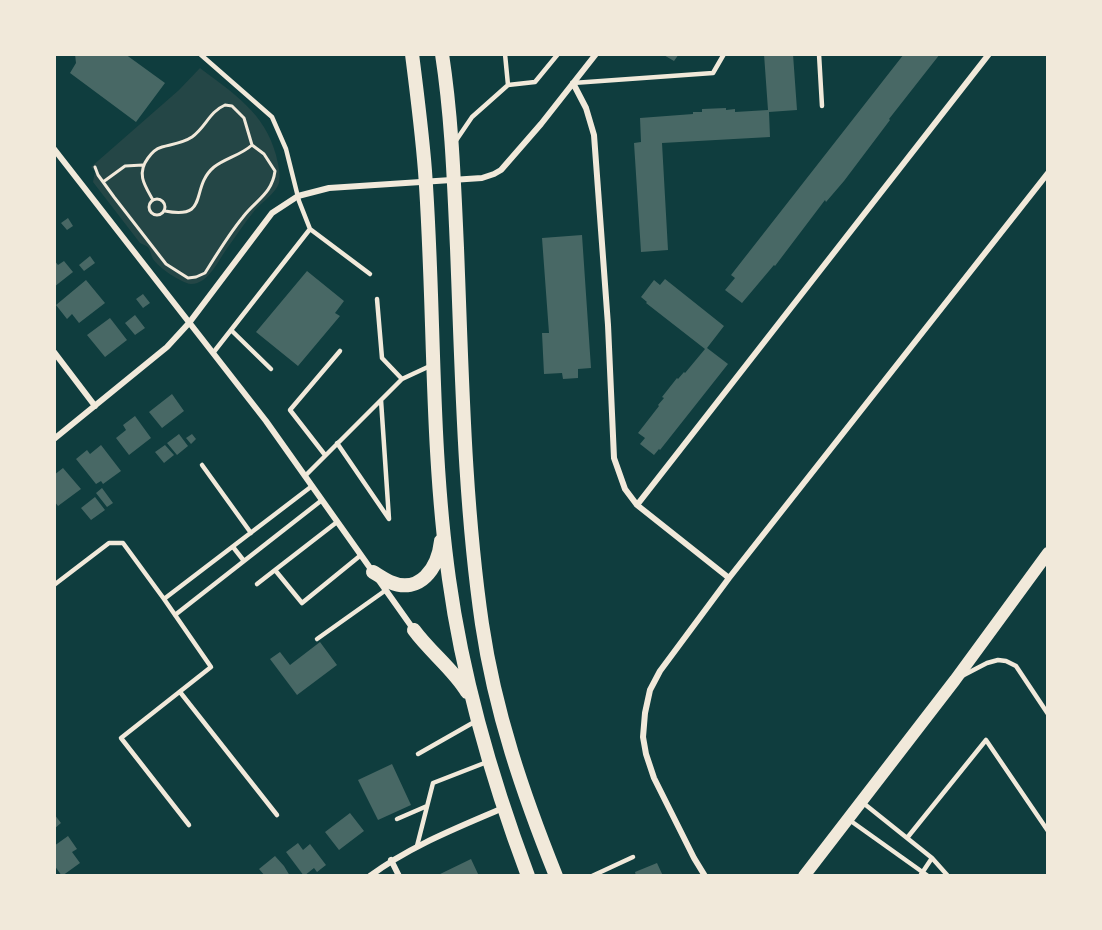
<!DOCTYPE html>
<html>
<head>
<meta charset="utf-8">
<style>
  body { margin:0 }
  #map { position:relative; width:1102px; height:930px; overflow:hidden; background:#0f3d3e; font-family:Commissioner,sans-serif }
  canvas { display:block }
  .frame { position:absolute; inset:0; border:56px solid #f1e9da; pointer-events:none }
</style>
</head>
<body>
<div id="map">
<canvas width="1102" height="930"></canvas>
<div class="frame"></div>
</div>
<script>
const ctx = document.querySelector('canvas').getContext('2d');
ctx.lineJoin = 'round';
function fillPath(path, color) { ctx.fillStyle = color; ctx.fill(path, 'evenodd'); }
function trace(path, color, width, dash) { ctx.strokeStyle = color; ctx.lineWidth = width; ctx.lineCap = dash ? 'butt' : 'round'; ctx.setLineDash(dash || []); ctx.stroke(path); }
fillPath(new Path2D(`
  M200,68C233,93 265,113 276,155C278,164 281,174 279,183C275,194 263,201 255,210C245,222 237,235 228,247C219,259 209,284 191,284C181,283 158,267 153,259C148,248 152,248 140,243L93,182L95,171L91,167L179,90Z`), '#244646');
fillPath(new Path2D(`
  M75,54H125L165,83L136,122L70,73L76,63Z
  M662,54H679L674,61Z
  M764,54H793L797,110L769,112L770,137L662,143L668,250L641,252L634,143L641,142L640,118L693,114V112H702V109L726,108V110L735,109V112L768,110Z
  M904,54H940L889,119L890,120L844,181L826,202L825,200L775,266L774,265L742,303L725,290L735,278L731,275Z
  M68,218L73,226L67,230L61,223Z
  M582,235L591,368L578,369V378L563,379L562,373L544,374L542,333H549L542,238Z
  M90,256L95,263L84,271L79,265Z
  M54,260L58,265L64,261L73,272L54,287Z
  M307,271L344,301L335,313L340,316L298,366L256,332Z
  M665,279L724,326L707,348L728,364L660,450L659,449L654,455L640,444L645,438L638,433L659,406L658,405L664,398L662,397L677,378L678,379L684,372L685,373L705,349L646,303L647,302L641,297L654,280L660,285Z
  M86,280L105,303L79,323L72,314L67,319L56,305Z
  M143,294L150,303L143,308L136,299Z
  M135,315L145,328L135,335L125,323Z
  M110,318L127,340L105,357L87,335Z
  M172,394L184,411L162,428L149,412Z
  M135,416L151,438L129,455L116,438L126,430L123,425Z
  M179,434L188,446L177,455L167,443Z
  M192,434L196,439L191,444L186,438Z
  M101,445L121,471L103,484L101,481L96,484L76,459L87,450L90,454Z
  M165,445L174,455L164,463L155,452Z
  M63,468L81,489L58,506L54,501V475Z
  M102,488L113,503L107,507L96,493Z
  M95,497L105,510L91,520L81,508Z
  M320,642L337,665L297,695L270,659L280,652L290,665Z
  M392,764L411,805L378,820L358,780Z
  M350,813L364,831L339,850L325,832Z
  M54,814L61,823L54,829Z
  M68,836L77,849L72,852L80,863L62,876L54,865V846Z
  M298,843L303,850L310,844L326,865L317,872L314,868L304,876L286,852Z
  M275,856L284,866L290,876H265L259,869Z
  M471,859L479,876H436Z
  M657,863L663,876H636L635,872Z`), '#486865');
trace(new Path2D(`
  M95,167L98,175L114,197L166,264L188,278L196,277L205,273C217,254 229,234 243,217C256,200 272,194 275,171L264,154L252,145L244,118L232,106L225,105C209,112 206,127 192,137C183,143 173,144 162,147C155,149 152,153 148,158C136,174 145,186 153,200
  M103,182L125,166L143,165
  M149 207a8 8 0 1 1 16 0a8 8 0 1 1-16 0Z
  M165,211C211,220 189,188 214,167C226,158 241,155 252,145`), '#f1e9da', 3);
trace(new Path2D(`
  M200,54L272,117L286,149L299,201L310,229L370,274
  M505,54L508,85
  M819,54L822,106
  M573,83L713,73L724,54
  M455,142L472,117L508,85L535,82L558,54
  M377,299L382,358L402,379
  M231,330L271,369
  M213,353L310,229
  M337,443L389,519L381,400
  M325,455L290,410L340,351
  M202,465L251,533
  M305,476L402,379L430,366
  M337,522L275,570L302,603L361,555
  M233,547L244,561
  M257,584L275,570
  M54,585L109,543H123L164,599L312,486
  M164,599L211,667L121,738L189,825
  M175,615L322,500
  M317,639L386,590
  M962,676L987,663L998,660L1006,661L1016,666L1048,714
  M180,692L277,815
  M418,754L476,721
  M862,802L932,858L948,876
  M397,819L427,806
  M848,819L928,876
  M907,838L986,740L1048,831
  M417,846L433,783L487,762
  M592,876L633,857
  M920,876L932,858`), '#f1e9da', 4.5);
trace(new Path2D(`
  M573,83L586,108L594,135L608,325L614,458L625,489L637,505L729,578
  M54,149L266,421L414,630
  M54,352L95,406
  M54,439L167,347L189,323L272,213L298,196L329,188L482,178L494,174L501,170L541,124L596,54
  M637,505L989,54
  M391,860L399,876
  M370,876C410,846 457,828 503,808
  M705,876L694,858L654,778L646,754L643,737L645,713L650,690L660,671L729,578L1048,173`), '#f1e9da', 6);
trace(new Path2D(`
  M804,876L955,680L1048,553`), '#f1e9da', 12);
trace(new Path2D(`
  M412,54C417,93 422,132 425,171C435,307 430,443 449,579C463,680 492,780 528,876
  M442,54C452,119 454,183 457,248C462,373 464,500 482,624C495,712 523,794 556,876
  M373,572C378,575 384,579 390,582C420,595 438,568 441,541
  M414,630C430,652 454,670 467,692`), '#f1e9da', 14);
</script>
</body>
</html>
